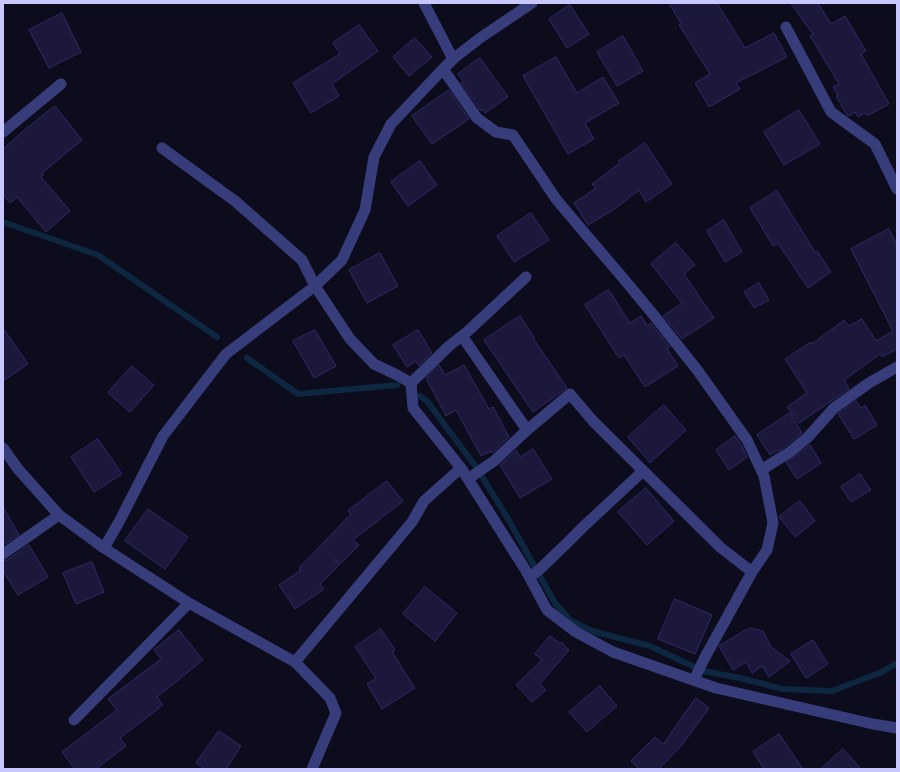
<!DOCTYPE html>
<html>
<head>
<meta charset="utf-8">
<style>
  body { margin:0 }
  #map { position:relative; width:900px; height:772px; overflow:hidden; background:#0c0c1c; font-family:Helvetica,sans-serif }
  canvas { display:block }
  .frame { position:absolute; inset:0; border:4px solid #c8c8fe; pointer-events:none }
</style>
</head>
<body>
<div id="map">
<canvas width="900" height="772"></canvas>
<div class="frame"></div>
</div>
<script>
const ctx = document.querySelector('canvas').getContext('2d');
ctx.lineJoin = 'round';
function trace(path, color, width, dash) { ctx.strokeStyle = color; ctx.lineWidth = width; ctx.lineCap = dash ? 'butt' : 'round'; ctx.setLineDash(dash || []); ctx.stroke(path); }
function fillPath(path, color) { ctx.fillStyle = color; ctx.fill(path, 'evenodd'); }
trace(new Path2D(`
  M3,222L98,255L217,337
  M247,358L298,394L397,385
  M420,396L427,401L476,467
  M481,475L507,517L555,603L570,620L592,631L650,646L703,671L740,678L783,689L832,691L882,672L897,663`), '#0c273f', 6);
const building = new Path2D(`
  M669,3H717L745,48L774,33L787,57L736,83L740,89L709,107L695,83L710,74L679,25L681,24Z
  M791,3H818L831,24L845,16L866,51L861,54L889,104L867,116L865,113L858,117L855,112L849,116L847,115L836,96L838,95L833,87L839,84L810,36L813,35Z
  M570,5L589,34L567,48L549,19Z
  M62,13L81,52L49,68L29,30Z
  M359,25L378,51L332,84L339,96L311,113L293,83L340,54L333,43Z
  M623,36L643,71L617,86L597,52Z
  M415,38L432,57L409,76L393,57Z
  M556,57L577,93L603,77L619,103L585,123L594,139L568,154L523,76Z
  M480,58L508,97L485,113L483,109L481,111L461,83L463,81L458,74Z
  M449,90L469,119L432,144L412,116Z
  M55,106L82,140L42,173L43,175L41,177L70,211L46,232L17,197L10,203L3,195V149L22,132Z
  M799,110L820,144L784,165L764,132Z
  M645,143L672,184L646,202L639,190L616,208L588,225L574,203L596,188L592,184L620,163L619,161Z
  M420,161L437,185L408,206L391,182Z
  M777,191L815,252L817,251L831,272L808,288L778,243L773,246L750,208Z
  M531,213L549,240L514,262L497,236Z
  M724,220L742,252L725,262L707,231Z
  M889,229L897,245V349L882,357L880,354L844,380L849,389L799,423L787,407L807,393L785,359L811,342L812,344L844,320L849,326L862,319L876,341L893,331L851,249Z
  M676,243L695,265L684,274L714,318L682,339L663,316L682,303L651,264Z
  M380,253L398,286L367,303L349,270Z
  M759,283L769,300L754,308L744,292Z
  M609,290L630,323L641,316L647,326L651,323L670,347L667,349L678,366L645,387L624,355L619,358L585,305Z
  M520,316L534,337L533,338L567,388L533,412L484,340Z
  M3,328L28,364L3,381Z
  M315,330L336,366L314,378L293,341Z
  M418,330L432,353L419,366L416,361L407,367L393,345Z
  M439,365L445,375L464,365L489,409L493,407L509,437L492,453L491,451L481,456L456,410L446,416L426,378Z
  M132,366L154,385L130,412L108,393Z
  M856,401L861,408L865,405L877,425L854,439L838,414Z
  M664,405L686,430L650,463L628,437Z
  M790,413L802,433L786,446L779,451L778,450L770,455L757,435Z
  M735,436L742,446L747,457L729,470L716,450Z
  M98,439L122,474L94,492L71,457Z
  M810,445L821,463L797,479L786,462L794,457Z
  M533,449L552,479L520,498L500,465L516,450L520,457Z
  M860,474L871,490L851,502L841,487Z
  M387,481L403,501L353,540L359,545L340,564L334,559L339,565L320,584L324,589L295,609L279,585L301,570L299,568L351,514L348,511Z
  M646,488L674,521L647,545L618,512Z
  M800,501L815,521L795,537L779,517Z
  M3,507L19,535L3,545Z
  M148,509L188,537L165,569L125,541Z
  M29,545L48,577L18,595L3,571V561L7,560Z
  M92,562L104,592L76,604L63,573Z
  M425,587L457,613L435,641L403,614Z
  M675,599L712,615L695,654L658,639Z
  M750,628L763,631L771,647L790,661L769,677L762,666L752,673L746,662L733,670L719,646Z
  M381,629L395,650L392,652L415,688L382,709L367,684L376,678L355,647Z
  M179,630L203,660L157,697L163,705L120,738L126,746L96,769H75L62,752L117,710L108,699L161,659L154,650Z
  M550,636L560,643L561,642L569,650L540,684L546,690L532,702L516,685L542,660L535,654Z
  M813,640L828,664L806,678L791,654Z
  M600,686L617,706L587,732L569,712Z
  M696,698L709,708L682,745L659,769H639L631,761L655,737L663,744Z
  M219,731L241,746L226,769H205L196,763Z
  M779,734L803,769H764L753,752Z
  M843,749L861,769H821Z`);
fillPath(building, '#1b183c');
trace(building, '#2f2b68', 1);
trace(new Path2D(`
  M424,3L453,59
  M786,27L831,112L875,144L897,189
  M443,69L477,118L496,132L513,135L556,199L588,237L623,278L652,313L698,371L747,440L764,476L773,523L767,550L752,572
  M3,132L61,84
  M162,148L235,201L302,260L315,286L350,339L374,364L397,375L411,383
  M526,277L467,332L449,346L411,383L413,408L461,468L525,569L547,610L576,632L613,652L716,688L873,724L897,728
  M462,336L527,430L570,394L593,421L720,547L752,572L704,659L694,680
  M3,448L18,469L59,515L104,548L119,522L163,436L226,354L315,286L342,260L365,210L374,157L391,124L443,69L453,59L480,38L532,3
  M761,470L790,452L808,437L834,408L869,383L897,367
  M468,479L494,461L527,430
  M104,548L189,603L295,662L330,698L336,713L312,769
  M3,554L59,515
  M530,577L540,569L566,544L582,528L643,471
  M295,662L412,522L424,501L461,468
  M74,720L189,603`), '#373d7a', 11);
</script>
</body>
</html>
